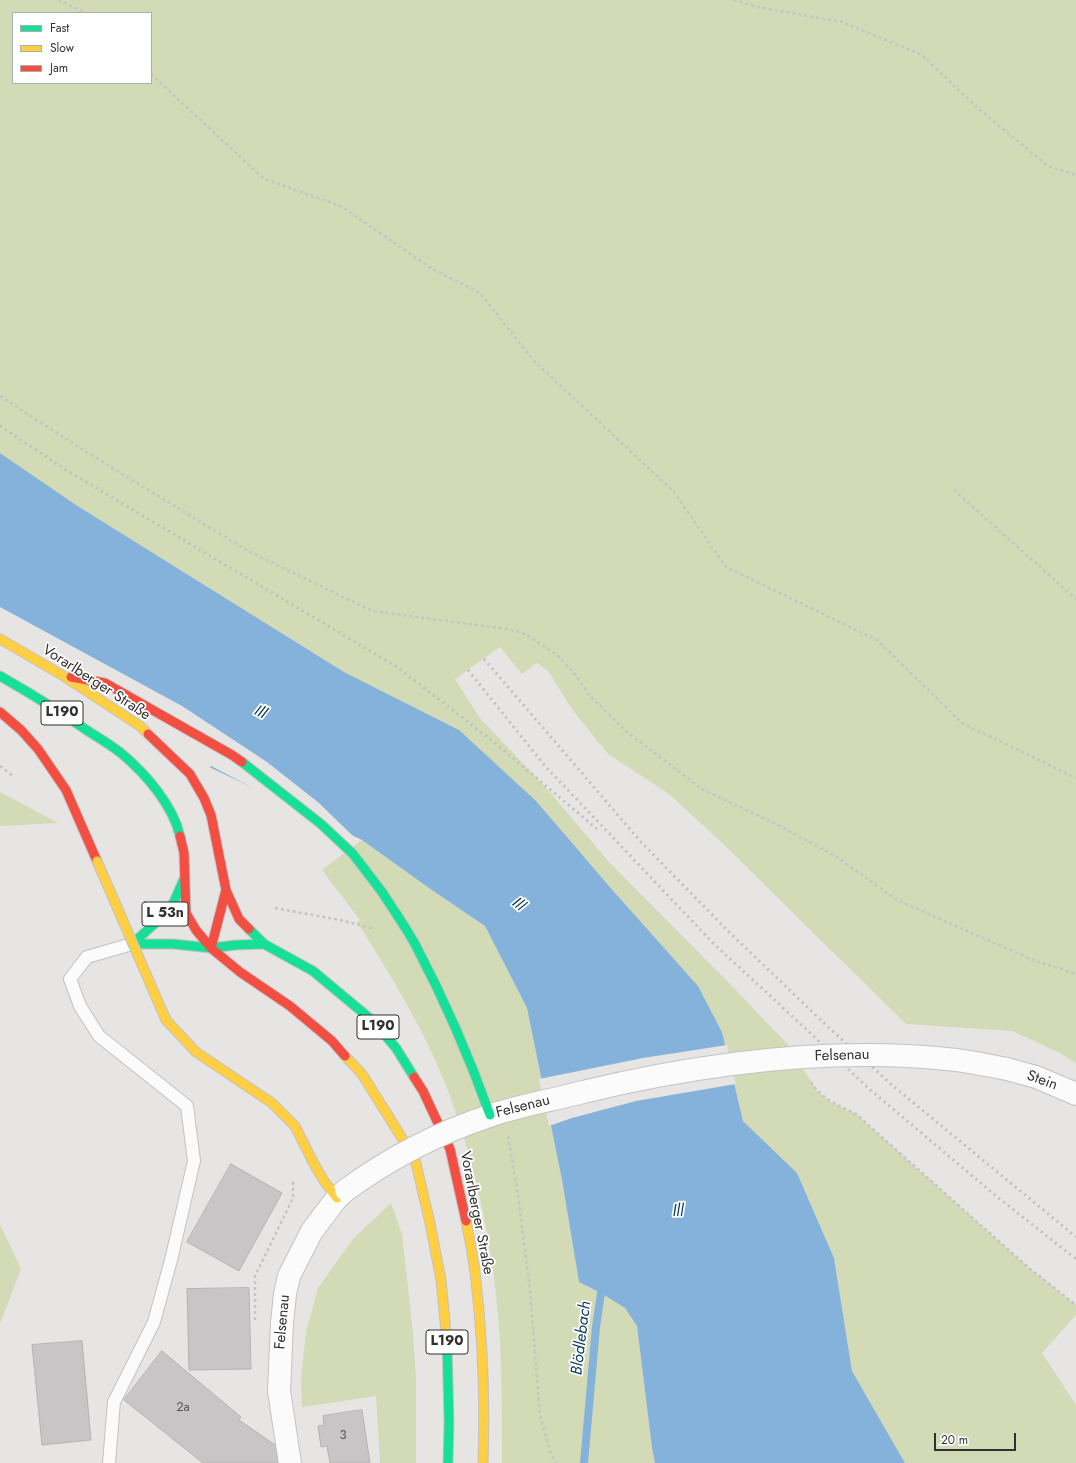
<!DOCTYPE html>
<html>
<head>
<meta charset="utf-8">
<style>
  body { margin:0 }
  #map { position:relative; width:1076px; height:1463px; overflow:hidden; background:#e7e5e3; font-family:Jost,sans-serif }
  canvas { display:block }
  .legend { position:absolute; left:12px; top:12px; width:140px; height:72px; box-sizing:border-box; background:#fff; border:1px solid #adadac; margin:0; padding:5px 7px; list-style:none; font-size:12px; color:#333130 }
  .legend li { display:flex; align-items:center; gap:8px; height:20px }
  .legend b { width:20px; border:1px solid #adadac }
  .scale { position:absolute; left:934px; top:1433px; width:82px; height:18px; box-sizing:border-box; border:2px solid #333130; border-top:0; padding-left:5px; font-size:12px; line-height:14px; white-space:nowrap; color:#333130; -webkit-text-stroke:3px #fff; paint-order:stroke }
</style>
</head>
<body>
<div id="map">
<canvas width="1076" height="1463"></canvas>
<ul class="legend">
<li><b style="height:5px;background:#16e098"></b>Fast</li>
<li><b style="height:5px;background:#ffcf43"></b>Slow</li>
<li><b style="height:5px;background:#f24e42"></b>Jam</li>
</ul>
<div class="scale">20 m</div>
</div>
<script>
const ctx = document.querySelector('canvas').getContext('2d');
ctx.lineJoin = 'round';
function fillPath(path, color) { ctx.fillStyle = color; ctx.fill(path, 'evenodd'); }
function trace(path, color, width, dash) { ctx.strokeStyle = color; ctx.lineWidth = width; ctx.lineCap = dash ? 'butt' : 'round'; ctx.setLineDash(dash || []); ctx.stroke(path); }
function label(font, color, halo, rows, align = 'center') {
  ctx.font = font + ' Jost,sans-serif'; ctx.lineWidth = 3.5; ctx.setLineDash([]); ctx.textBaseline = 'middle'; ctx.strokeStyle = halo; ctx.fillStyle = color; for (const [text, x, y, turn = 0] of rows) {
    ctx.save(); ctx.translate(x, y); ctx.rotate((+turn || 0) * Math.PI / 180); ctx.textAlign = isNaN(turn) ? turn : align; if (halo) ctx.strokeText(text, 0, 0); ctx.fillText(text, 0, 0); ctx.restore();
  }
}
fillPath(new Path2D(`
  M0,0H1076V1063L1060,1053L1012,1031L906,1024L718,839L669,794L608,754L571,708L549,672L537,663L522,674L500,647L455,679L480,718L548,790L609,862L733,987L792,1049L816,1090L830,1102L856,1114L1029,1268L1076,1305V1315L1042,1353L1076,1405V1463H905L852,1371L834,1258L797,1173L743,1121L722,1032L698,986L608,885L459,730L344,672L76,505L0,453ZM13,13H151V83H13Z
  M0,792L58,823L0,826Z
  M362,840L429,888L485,926L527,1008L562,1180L579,1282L601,1293L625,1308L637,1326L652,1448L655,1463H502C502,1423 502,1382 500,1342C495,1254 477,1166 445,1083C422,1026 390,974 357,922L360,920L322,870Z
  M391,1203L402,1234L413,1333L416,1379V1463H380L376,1396L302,1407L301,1379L306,1332L318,1288L353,1239Z
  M0,1224L21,1269L0,1324Z`), '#d2dab6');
fillPath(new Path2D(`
  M0,453L76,505L344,672L459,730L536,801L608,885L698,986L722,1032L743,1121L797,1173L834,1258L852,1371L905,1463H655L652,1448L637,1326L625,1308L601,1293L579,1282L562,1180L527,1008L485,926L429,888L362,840L0,667Z`), '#84b2da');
fillPath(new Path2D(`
  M0,607L182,706L267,762L319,803L357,840L259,793L253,788L211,766L208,769L0,669Z
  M727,1045L736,1084L636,1101L572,1118L549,1126L539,1079L643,1058Z`), '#e7e5e3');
trace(new Path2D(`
  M584,1463L596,1327L601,1293L607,1285`), '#84b2da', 8);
const building = new Path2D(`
  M231,1164L282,1193L239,1271L187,1242Z
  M249,1288L251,1369L189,1370L187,1289Z
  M82,1341L91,1440L42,1445L32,1345Z
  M162,1351L241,1417L239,1420L284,1451L279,1463H203L124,1400Z
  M362,1410L370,1463H330L327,1446L321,1447L318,1426L324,1425L323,1416Z`);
fillPath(building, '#c7c5c5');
trace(building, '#b4b2b3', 1);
const lane = new Path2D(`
  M109,1463L114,1402L154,1322L171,1260L194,1161L187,1106L99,1036L80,1006L70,979L87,957L132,944`);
const street = new Path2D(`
  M1007,1069L1036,1077L1076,1094
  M290,1463L279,1391L282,1323L285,1294L289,1276L312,1231L337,1198L346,1190`);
const fast = new Path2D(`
  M0,676C30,693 59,711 88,731C99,738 111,745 121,753C145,773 173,805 180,836
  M242,762L321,824L353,854L382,892
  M249,929L264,944L313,971L373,1021L396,1048L414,1077
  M132,944H173L211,948L236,945L264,944
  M132,944L162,917L174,902L184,879
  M447,1342L449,1422L448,1463`);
const slow = new Path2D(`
  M0,639L62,675L140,726L148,734
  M166,1020L196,1052L272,1103L295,1126L314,1164L324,1181L337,1198
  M345,1056L362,1074L415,1159L430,1223L441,1280L447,1342
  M466,1221C470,1241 474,1261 476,1281C483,1341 485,1402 483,1463`);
const jam = new Path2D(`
  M71,677L105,683L232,755L242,762
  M0,712L21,730L38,749L66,790L97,861
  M148,734L190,774L204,798L211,815L226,890L239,919L249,929
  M180,836L184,853L186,913L196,930L211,948L240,972L290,1006L332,1041L345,1056
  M211,948L226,890
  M414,1077L423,1091L450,1149L466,1221`);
trace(lane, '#c4c2c1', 14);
trace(street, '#c4c2c1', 24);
trace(fast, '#c4c2c1', 11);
trace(slow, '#c4c2c1', 11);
trace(jam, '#c4c2c1', 11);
trace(new Path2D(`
  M58,0L86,13
  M734,0L757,7L842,22L922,55L974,105L1048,166L1076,175
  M151,74L264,179L341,206L429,267L480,293L534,361L673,491L726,567L877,640L962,723L1076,778
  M0,396L88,453L248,551L372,611L508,629L520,632L530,637L556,654L575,674L590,696L627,732L702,789L778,825L837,857L897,900L1033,960L1076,974
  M954,490L1076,599
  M0,766L12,775
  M275,908L340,920L375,929
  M811,1082C821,1099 840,1106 856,1114L1029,1268L1076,1305
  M508,1136L518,1195L530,1290L540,1416L551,1454L556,1463
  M255,1320V1276L293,1198V1180`), '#c6c5c5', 2.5, [3, 3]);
trace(lane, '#fbfbfb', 12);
trace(street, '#fbfbfb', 22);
trace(fast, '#16e098', 9);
trace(slow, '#ffcf43', 9);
trace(jam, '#f24e42', 9);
trace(new Path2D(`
  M0,426L66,470L397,667L494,742L597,829
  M484,659L641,842L727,930L828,1027L892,1085L1076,1237
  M468,670L545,766L714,944L806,1029L867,1087L996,1196L1076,1259`), '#c1c0bf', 3, [2, 4]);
const streetBridge = new Path2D(`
  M346,1190C390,1158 438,1133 489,1116C518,1106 553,1100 583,1092C704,1063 832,1046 956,1060C973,1062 990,1066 1007,1069`);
const fastBridge = new Path2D(`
  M382,892C393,909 405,926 415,944C444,999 469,1056 490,1115`);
const slowBridge = new Path2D(`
  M97,861L166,1020`);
trace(streetBridge, '#c4c2c1', 24, []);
trace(fastBridge, '#c4c2c1', 11, []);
trace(slowBridge, '#c4c2c1', 11, []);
trace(streetBridge, '#fbfbfb', 22);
trace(fastBridge, '#16e098', 9);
trace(slowBridge, '#ffcf43', 9);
label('13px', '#585655', null, [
  ["2a",183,1408],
  ["3",343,1436]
]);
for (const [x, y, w] of [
  [62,713,42],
  [165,914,46],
  [378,1027,42],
  [447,1342,42]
]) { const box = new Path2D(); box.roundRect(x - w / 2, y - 12, w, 24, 3); ctx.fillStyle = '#fff'; ctx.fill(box); trace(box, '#333130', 1); }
label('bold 14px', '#333130', null, [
  ["L190",62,713],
  ["L 53n",165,914],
  ["L190",378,1027],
  ["L190",447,1342]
]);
label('15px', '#333130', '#fff', [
  ["Vorarlberger Straße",96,683,33],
  ["Felsenau",842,1056,-2],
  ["Stein",1042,1081,20],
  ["Felsenau",523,1107,-14],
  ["Vorarlberger Straße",476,1213,79],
  ["Felsenau",283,1322,-85]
]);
label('italic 16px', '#083c63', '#fff', [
  ["Ill",260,713,28],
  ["Ill",518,905,41],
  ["Ill",678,1212],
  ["Blödlebach",582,1338,-83]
]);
</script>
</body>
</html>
